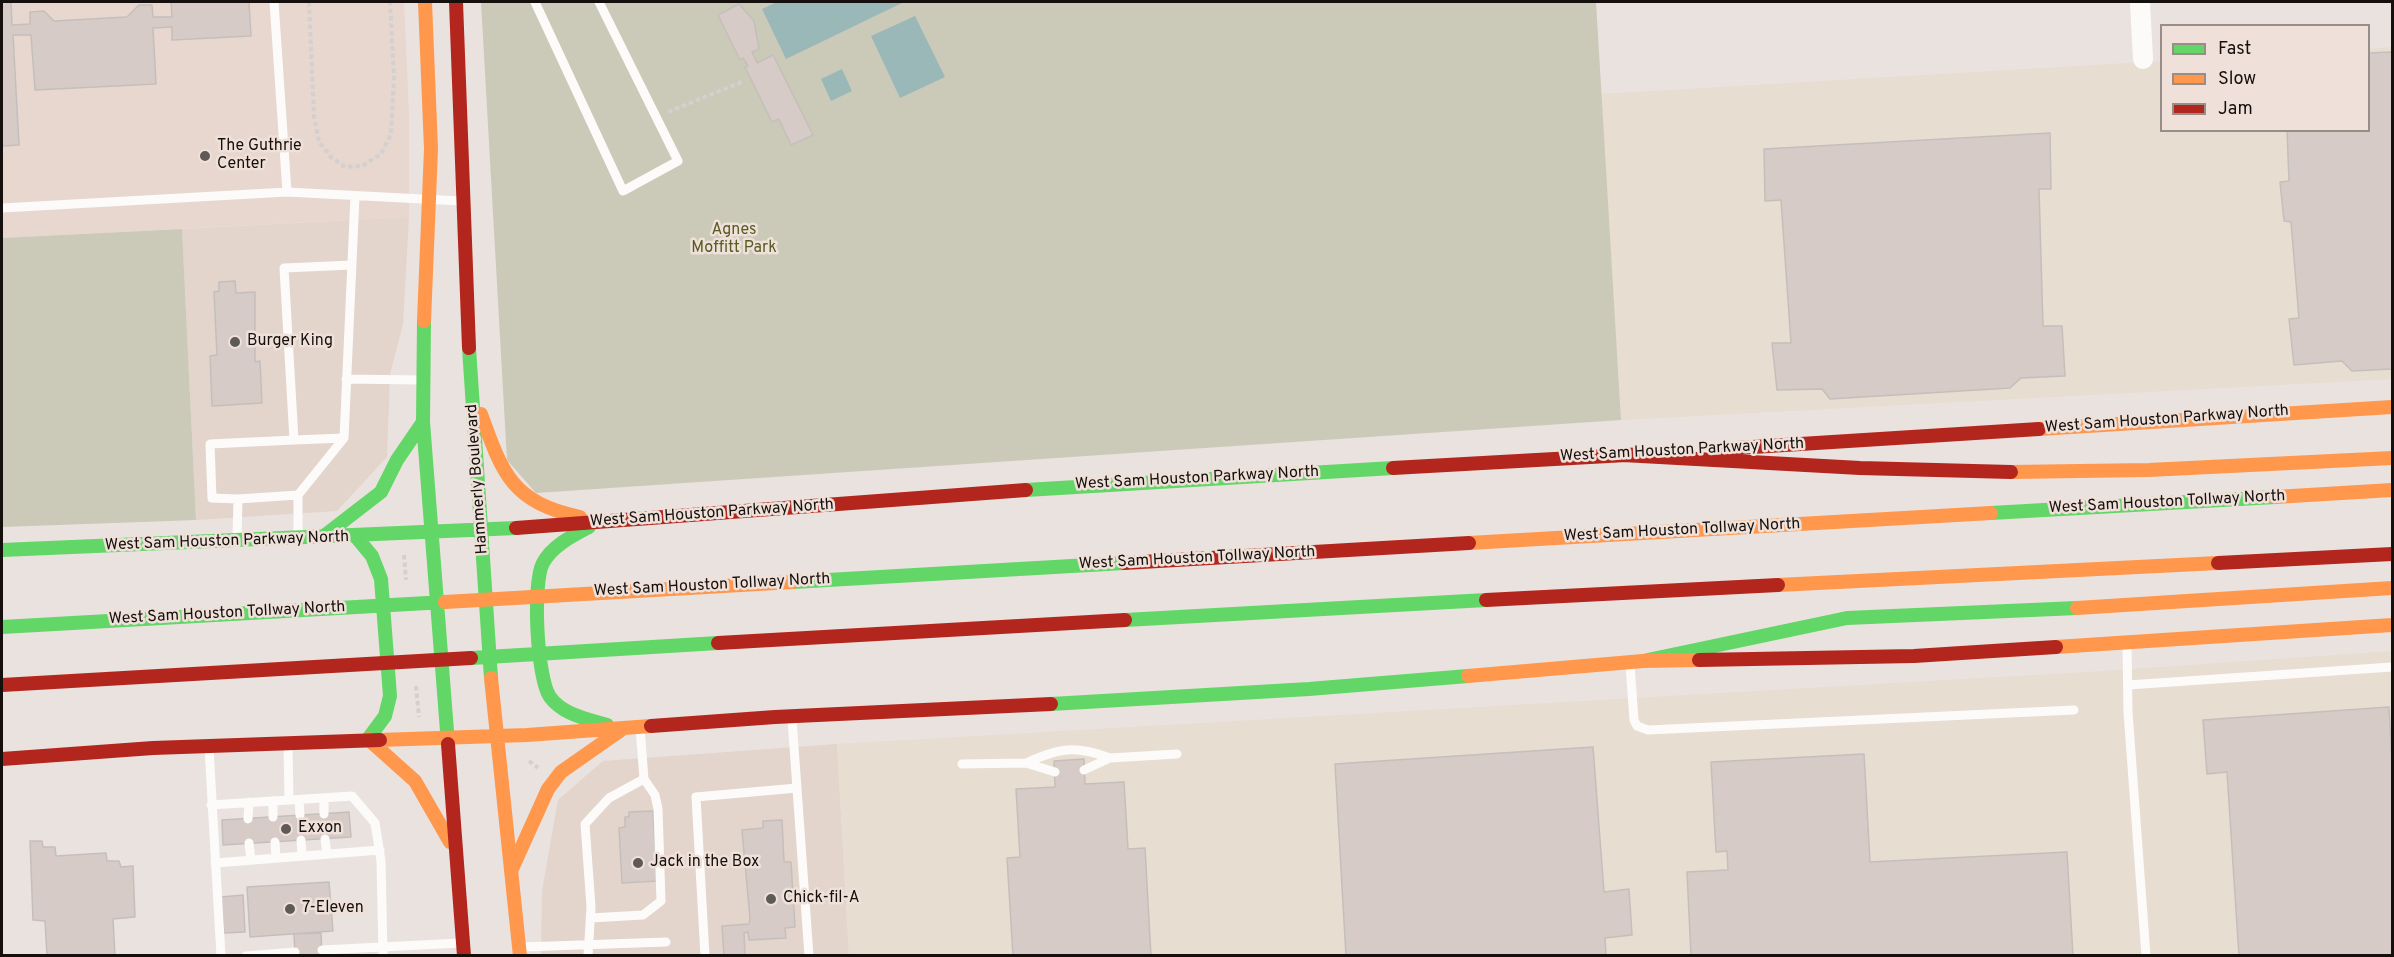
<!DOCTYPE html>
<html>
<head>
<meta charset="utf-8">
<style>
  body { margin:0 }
  #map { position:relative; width:2394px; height:957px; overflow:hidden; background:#eae2de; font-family:Overpass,sans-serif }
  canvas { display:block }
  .frame { position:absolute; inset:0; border:3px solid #15100d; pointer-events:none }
  .legend { position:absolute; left:2160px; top:24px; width:210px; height:108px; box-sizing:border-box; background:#efe1d9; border:2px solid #988d87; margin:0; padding:8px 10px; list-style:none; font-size:18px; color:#15100d }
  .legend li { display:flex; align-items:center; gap:12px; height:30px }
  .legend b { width:30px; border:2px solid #988d87 }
</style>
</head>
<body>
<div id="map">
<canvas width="2394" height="957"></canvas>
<div class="frame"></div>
<ul class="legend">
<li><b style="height:8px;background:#63d668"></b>Fast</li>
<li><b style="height:8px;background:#ff974d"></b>Slow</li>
<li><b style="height:8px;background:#b3261e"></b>Jam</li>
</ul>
</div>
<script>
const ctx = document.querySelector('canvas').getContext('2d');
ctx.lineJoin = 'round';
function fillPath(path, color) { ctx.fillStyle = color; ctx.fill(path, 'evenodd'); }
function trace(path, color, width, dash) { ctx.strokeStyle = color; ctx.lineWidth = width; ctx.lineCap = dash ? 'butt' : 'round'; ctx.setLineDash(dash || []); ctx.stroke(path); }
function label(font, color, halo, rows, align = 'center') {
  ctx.font = font + ' Overpass,sans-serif'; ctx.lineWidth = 5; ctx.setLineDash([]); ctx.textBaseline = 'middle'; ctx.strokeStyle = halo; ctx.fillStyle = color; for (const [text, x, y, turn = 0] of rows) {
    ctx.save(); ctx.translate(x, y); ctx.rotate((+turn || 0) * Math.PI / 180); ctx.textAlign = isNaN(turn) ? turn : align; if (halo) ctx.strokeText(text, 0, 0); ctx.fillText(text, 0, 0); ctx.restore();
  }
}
fillPath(new Path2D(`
  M409,217L403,324L390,374L387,457L337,511L196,520L182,229Z
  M837,744L849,955L541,956L542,891L558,800L603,761Z`), '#e3d4cc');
fillPath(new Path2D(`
  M2392,47V379L1621,420L1601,94L2161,61L2162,130H2368L2369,49Z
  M2392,651V955H849L837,744L2103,671Z`), '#e7ddd0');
fillPath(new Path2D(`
  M2,2H404L409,113V217L2,238Z`), '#e7d7ce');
fillPath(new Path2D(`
  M481,2H1596L1621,420L536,493L507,460Z
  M182,229L196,520L2,527V238Z`), '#cbc9b8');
fillPath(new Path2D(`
  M777,2H904L786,59L762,9Z
  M915,16L945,77L900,98L871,36Z
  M842,69L852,91L831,101L821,79Z`), '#9bb8b8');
const building = new Path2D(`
  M2,2H11L12,25L30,24V12L44,11L54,21L127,17L139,5H152L153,17H172L171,2H249L251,36L172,40V27L153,28L156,84L35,90L31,35H13L19,145L2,146Z
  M739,4L754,21L759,49L752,52L757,63L773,55L813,135L791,145L779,119L772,122L745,67L748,66L743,58L740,60L718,15Z
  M2392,52V369L2352,371L2342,361L2294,365L2289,319L2299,318L2291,222L2284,221L2280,182L2289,181L2287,130H2368V53Z
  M2050,133L2051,189H2039L2043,326H2062L2065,376L2021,378L2010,388L1830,399L1822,389L1777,390L1772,343H1791L1781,200L1765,201L1764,149Z
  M235,281L236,293L255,292V362L260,361L262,403L212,406L210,356L217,355L214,292L219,291V282Z
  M2389,707L2392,762V956H2239L2227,772L2207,774L2203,720Z
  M1593,747L1604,892L1629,889L1632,935L1605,938L1606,956H1346L1335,764Z
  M1864,754L1870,862L2067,852L2073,956H1691L1687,872L1728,870L1727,851L1716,852L1711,762Z
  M1084,759L1085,784L1124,782L1128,849L1145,848L1151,956H1013L1007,858L1020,857L1016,789L1055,787L1054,761Z
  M653,811L657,881L622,883L619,828L625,827V817H629V812Z
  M349,812L351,837L223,845L222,820Z
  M782,820L784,862H791L795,927L785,928L786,938L749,940L748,932L744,933L745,956H724L722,926L749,924L750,918L742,830L763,828V821Z
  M30,841H42L43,847H55L56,856L106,853L107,861H119L121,867L133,866L135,917L113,919L115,956H47L45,921L33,920Z
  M329,882L333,931L250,937L247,887Z
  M243,895L245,932L224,933L221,897Z
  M321,933L322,956H295L294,934Z`);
fillPath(building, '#d6cbc6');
trace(building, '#c5bfbb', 1.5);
trace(new Path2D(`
  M309,2L314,116L319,142L331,157L345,167L362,166L381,154L391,134L394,78L390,2
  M668,112L744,81
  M404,555L406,580
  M416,686L419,717
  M529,761L538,768`), '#d3d0cf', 4, [4.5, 3]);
trace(new Path2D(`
  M535,2L623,191L678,161L599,2
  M287,192L461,201
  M2,208L287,192L274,2
  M346,379L419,380
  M294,440L344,438
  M238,499L212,498L210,444L294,440L284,268L352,265
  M298,535V495
  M237,538L238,499L298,495L344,438L355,196
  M2127,644L2128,712L2146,956
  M1630,665L1634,720L1637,726L1648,730L2074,710
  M2128,685L2392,667
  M792,719L809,956
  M288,746L289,800
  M209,748L221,956
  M1026,763C1059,748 1075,745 1110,758
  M962,764L1026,763L1055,772
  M1084,770L1110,758L1177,754
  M324,798V814
  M299,800L300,815
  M211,805L352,796L375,823L381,861L383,956
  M273,817V801
  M248,819L249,802
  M325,839L327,854
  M301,840L302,856
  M275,842L276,858
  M249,843L251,860
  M215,863L380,850
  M590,918L643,915L661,901L658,809L655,795L644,779
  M522,947L666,942
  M322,950L460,943
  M246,956L295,952
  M588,956L591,907L585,824L609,798L644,779L640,728
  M705,956L696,797L797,788`), '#fcfbfa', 9);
trace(new Path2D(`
  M2140,2L2143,59`), '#fcfbfa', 20);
trace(new Path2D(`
  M424,321L423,422L448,744
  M469,348L491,678
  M1026,490L1393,468
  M1991,513L2275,497
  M589,527C572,536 552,546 543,563C532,583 537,679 550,697C563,715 588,719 607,725
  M324,536L381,492L397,460L423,422
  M357,538L372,556L381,579L390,696L385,716L368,739
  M2,550L516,528
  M793,582L1124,563
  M1125,620L1486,600
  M2,627L445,602
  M471,658L718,643
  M1643,661L1847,618L2077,608
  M1051,704L1309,689L1468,676`), '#63d668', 14);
trace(new Path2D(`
  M424,321L431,149L425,2
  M481,414C503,475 512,502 580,517
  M2039,429L2392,407
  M2011,472L2149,470L2392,458
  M2275,497L2392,490
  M1469,543L1991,513
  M1778,585L2218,563
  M445,602L793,582
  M2077,608L2392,588
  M2056,647L2392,625
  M1468,676L1643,661L1699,660
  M491,678L520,956
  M368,739L415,781L450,842
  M380,740L527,735L651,726
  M511,871L548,789L561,772L621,730`), '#ff974d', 14);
trace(new Path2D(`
  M456,2L469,348
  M1721,449L2039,429
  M1623,455L1860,468L2011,472
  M1393,468L1644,454
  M516,528L1026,490
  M1124,563L1469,543
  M2218,563L2392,554
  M1486,600L1778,585
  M718,643L1125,620
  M1699,660L1914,656L2056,647
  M2,685L471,658
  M651,726L775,717L1051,704
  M448,744L464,956
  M2,759L153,748L380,740`), '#b3261e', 14);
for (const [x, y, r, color] of [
  [205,156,6,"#605a56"],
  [235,342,6,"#605a56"],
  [286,829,6,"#605a56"],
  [638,863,6,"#605a56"],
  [771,899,6,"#605a56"],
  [290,909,6,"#605a56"]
]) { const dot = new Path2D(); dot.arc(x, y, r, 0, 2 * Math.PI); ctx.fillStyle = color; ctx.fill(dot); trace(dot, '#efe1d9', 2); }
label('16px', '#15100d', '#efe1d9', [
  ["The Guthrie",217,147],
  ["Center",217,165],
  ["Burger King",247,342],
  ["Exxon",298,829],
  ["Jack in the Box",650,863],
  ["Chick-fil-A",783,899],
  ["7-Eleven",302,909]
], 'left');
label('16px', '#575b22', '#efe1d9', [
  ["Agnes",734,231],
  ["Moffitt Park",734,249]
]);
label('16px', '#15100d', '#efe1d9', [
  ["West Sam Houston Parkway North",2167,420,-4],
  ["West Sam Houston Parkway North",1682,451,-3],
  ["Hammerly Boulevard",478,479,-94],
  ["West Sam Houston Parkway North",1197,479,-3],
  ["West Sam Houston Tollway North",2167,503,-3],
  ["West Sam Houston Parkway North",712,514,-4],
  ["West Sam Houston Tollway North",1682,531,-3],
  ["West Sam Houston Parkway North",227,542,-2],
  ["West Sam Houston Tollway North",1197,559,-3],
  ["West Sam Houston Tollway North",712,586,-3],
  ["West Sam Houston Tollway North",227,614,-3]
]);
</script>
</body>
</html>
